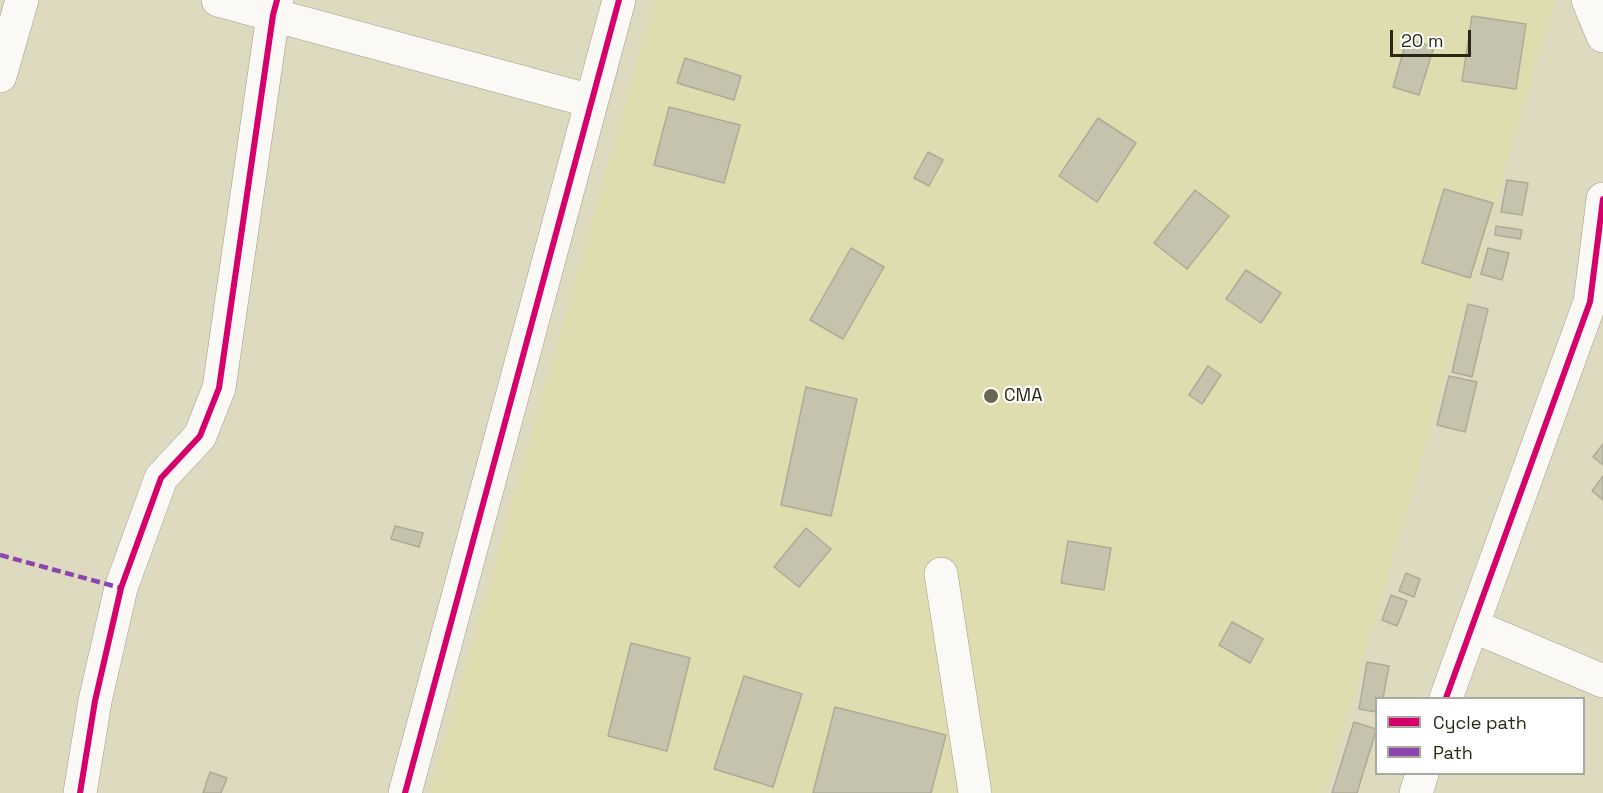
<!DOCTYPE html>
<html>
<head>
<meta charset="utf-8">
<style>
  body { margin:0 }
  #map { position:relative; width:1603px; height:793px; overflow:hidden; background:#dddac0; font-family:"Space Grotesk",sans-serif }
  canvas { display:block }
  .legend { position:absolute; left:1375px; top:697px; width:210px; height:78px; box-sizing:border-box; background:#fff; border:2px solid #a9a9a1; margin:0; padding:8px 10px; list-style:none; font-size:18px; color:#292815 }
  .legend li { display:flex; align-items:center; gap:12px; height:30px }
  .legend b { width:30px; border:2px solid #a9a9a1 }
  .scale { position:absolute; left:1390px; top:30px; width:81px; height:27px; box-sizing:border-box; border:3px solid #292815; border-top:0; padding-left:8px; font-size:18px; line-height:21px; white-space:nowrap; color:#292815; -webkit-text-stroke:4px #fff; paint-order:stroke }
</style>
</head>
<body>
<div id="map">
<canvas width="1603" height="793"></canvas>
<ul class="legend">
<li><b style="height:8px;background:#d6006c"></b>Cycle path</li>
<li><b style="height:8px;background:#8e44ad"></b>Path</li>
</ul>
<div class="scale">20 m</div>
</div>
<script>
const ctx = document.querySelector('canvas').getContext('2d');
ctx.lineJoin = 'round';
function fillPath(path, color) { ctx.fillStyle = color; ctx.fill(path, 'evenodd'); }
function trace(path, color, width, dash) { ctx.strokeStyle = color; ctx.lineWidth = width; ctx.lineCap = dash ? 'butt' : 'round'; ctx.setLineDash(dash || []); ctx.stroke(path); }
function label(font, color, halo, rows, align = 'center') {
  ctx.font = font + ' "Space Grotesk",sans-serif'; ctx.lineWidth = 4.5; ctx.setLineDash([]); ctx.textBaseline = 'middle'; ctx.strokeStyle = halo; ctx.fillStyle = color; for (const [text, x, y, turn = 0] of rows) {
    ctx.save(); ctx.translate(x, y); ctx.rotate((+turn || 0) * Math.PI / 180); ctx.textAlign = isNaN(turn) ? turn : align; if (halo) ctx.strokeText(text, 0, 0); ctx.fillText(text, 0, 0); ctx.restore();
  }
}
fillPath(new Path2D(`
  M654,0H1555L1325,793H430Z`), '#dfdcb0');
const building = new Path2D(`
  M1472,16L1526,24L1516,89L1462,81Z
  M1407,39L1434,47L1419,95L1393,87Z
  M685,58L741,76L734,100L677,83Z
  M669,107L740,125L724,183L654,165Z
  M1098,118L1136,143L1097,202L1059,176Z
  M928,152L943,160L929,186L914,178Z
  M1507,180L1528,183L1522,215L1501,212Z
  M1444,189L1493,203L1470,278L1422,263Z
  M1195,190L1229,216L1187,269L1154,243Z
  M1496,226L1522,230L1520,239L1495,235Z
  M851,248L884,267L843,339L810,320Z
  M1488,248L1509,253L1502,280L1481,274Z
  M1246,270L1281,293L1261,323L1226,299Z
  M1468,304L1488,309L1472,377L1452,372Z
  M1208,366L1221,375L1202,404L1189,395Z
  M1449,376L1477,382L1465,432L1437,425Z
  M806,387L857,399L831,516L781,505Z
  M1603,444V465L1593,457Z
  M1603,476V500L1592,491Z
  M395,526L423,533L419,547L391,539Z
  M806,528L831,549L799,587L774,567Z
  M1068,541L1111,548L1104,590L1061,583Z
  M1406,573L1420,579L1414,597L1399,591Z
  M1391,595L1407,601L1397,626L1382,620Z
  M1232,622L1263,639L1250,663L1219,645Z
  M631,643L690,658L667,751L608,736Z
  M1367,662L1389,666L1383,698H1376V712L1359,709Z
  M744,676L802,694L773,787L714,769Z
  M835,707L946,735L931,793H813Z
  M1354,722L1376,729V731L1357,793H1332Z
  M210,772L227,778L221,793H203Z`);
fillPath(building, '#c5c3ae');
trace(building, '#adab96', 1.5);
const minor = new Path2D(`
  M218,0L591,101
  M1588,0L1603,36
  M0,76L22,0
  M941,574L975,793
  M1473,626L1603,681
  M1446,698L1590,302L1603,199
  M80,793L95,701L121,588L161,478L200,436L219,388L273,15L277,0
  M405,793L619,0
  M1416,793L1422,774`);
trace(minor, '#9f9c88', 34);
trace(minor, '#faf9f6', 33);
trace(new Path2D(`
  M0,555L121,588`), '#8e44ad', 4.5, [9, 4.5]);
trace(new Path2D(`
  M1446,698L1590,302L1603,199
  M80,793L95,701L121,588L161,478L200,436L219,388L273,15L277,0
  M405,793L619,0`), '#d6006c', 6);
for (const [x, y, r, color] of [
  [991,396,8,"#686651"]
]) { const dot = new Path2D(); dot.arc(x, y, r, 0, 2 * Math.PI); ctx.fillStyle = color; ctx.fill(dot); trace(dot, '#fff', 2); }
label('18px', '#292815', '#fff', [
  ["CMA",1004,396]
], 'left');
</script>
</body>
</html>
